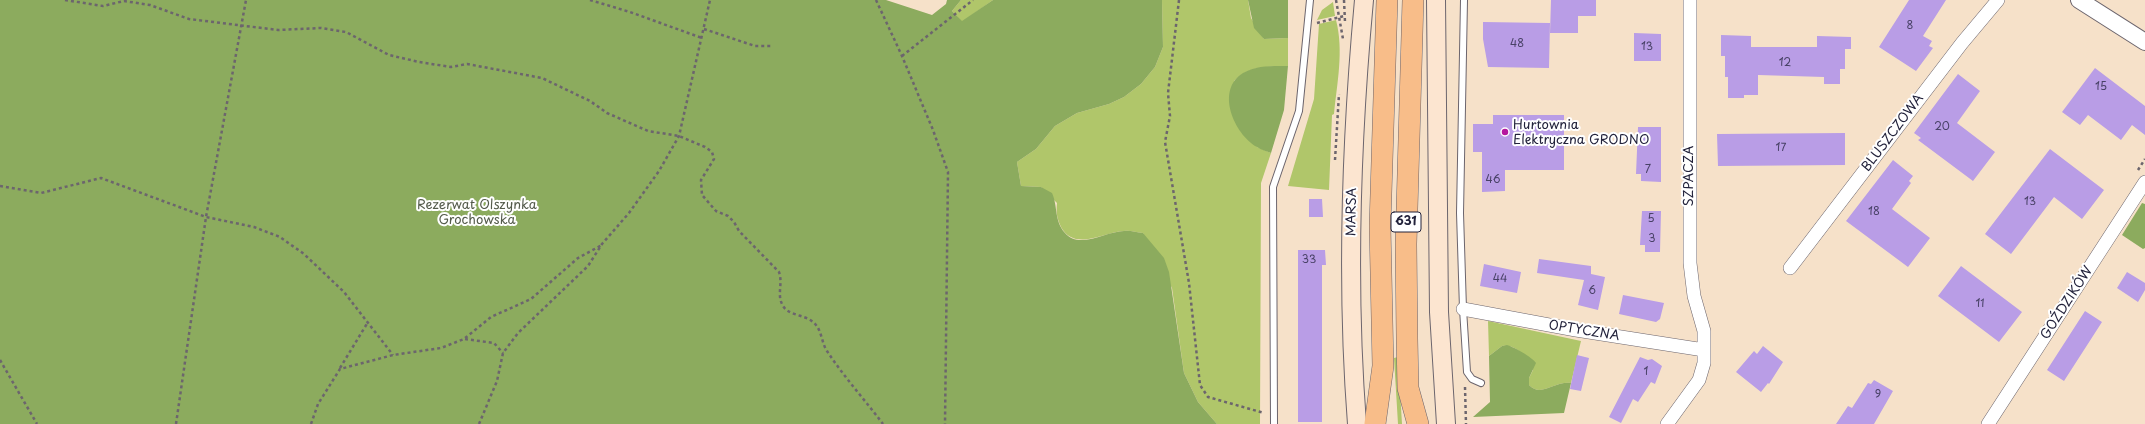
<!DOCTYPE html>
<html>
<head>
<meta charset="utf-8">
<style>
  body { margin:0 }
  canvas { display:block; background:#f6e1c9 }
</style>
</head>
<body>
<canvas width="2145" height="424"></canvas>
<script>
const ctx = document.querySelector('canvas').getContext('2d');
ctx.lineJoin = 'round';
function fillPath(path, color) { ctx.fillStyle = color; ctx.fill(path, 'evenodd'); }
function trace(path, color, width, dash) { ctx.strokeStyle = color; ctx.lineWidth = width; ctx.lineCap = dash ? 'butt' : 'round'; ctx.setLineDash(dash || []); ctx.stroke(path); }
function label(font, color, halo, rows, align = 'center') {
  ctx.font = font + ' "Playpen Sans",sans-serif'; ctx.lineWidth = 4; ctx.setLineDash([]); ctx.textBaseline = 'middle'; ctx.strokeStyle = halo; ctx.fillStyle = color; for (const [text, x, y, turn = 0] of rows) {
    ctx.save(); ctx.translate(x, y); ctx.rotate((+turn || 0) * Math.PI / 180); ctx.textAlign = isNaN(turn) ? turn : align; if (halo) ctx.strokeText(text, 0, 0); ctx.fillText(text, 0, 0); ctx.restore();
  }
}
fillPath(new Path2D(`
  M961,0H993L962,22L952,11Z
  M1162,0H1248L1251,18L1264,39L1288,38V66C1267,67 1250,65 1234,81L1257,147L1271,153L1261,183L1260,424H1217L1198,402L1184,373L1172,288L1143,233C1137,233 1130,230 1124,231C1103,232 1075,252 1061,227C1057,218 1056,213 1057,203L1041,187L1021,186L1017,162L1036,149L1055,126L1077,113L1109,104L1124,97L1141,84L1155,67L1163,47Z
  M1333,2L1335,16L1317,20L1322,10Z
  M1336,20C1344,51 1337,83 1334,114L1332,115L1329,190L1288,186L1314,99L1319,24Z
  M1488,321L1581,341L1571,383C1554,381 1541,398 1529,385V378L1533,370C1526,358 1518,344 1502,346L1489,356Z
  M1398,357L1402,424H1398L1394,358Z`), '#b0c66a');
fillPath(new Path2D(`
  M0,0H886L932,15L946,4L947,0H961L952,11L962,21L993,0H1162L1163,47L1155,67L1141,84L1124,97L1109,104L1077,113L1055,126L1036,149L1017,162L1021,186L1041,187L1052,193C1058,206 1054,221 1065,233C1079,250 1107,231 1124,231C1130,230 1137,233 1143,233L1164,258L1169,272L1184,373L1198,402L1217,424H0Z
  M1248,0H1288V38L1264,39L1254,28Z
  M1288,66L1284,110L1271,153C1267,151 1261,150 1257,147C1234,134 1215,90 1243,73C1257,65 1273,66 1288,66Z
  M2142,203L2145,204V248L2143,249L2122,235Z
  M1507,345C1514,347 1532,357 1536,363L1529,378V385C1541,398 1554,381 1571,383L1564,413L1473,417L1490,402L1489,356L1502,346Z`), '#8cab5e');
fillPath(new Path2D(`
  M1551,0H1596V16H1578V33H1550Z
  M1909,0H1946L1923,36L1932,41L1929,46L1933,48L1916,71L1879,47Z
  M1483,22L1550,23L1549,68L1488,67L1483,39Z
  M1634,33L1661,34V61H1634Z
  M1721,35L1751,36V47H1817V36L1851,37V49H1845V69H1840V84H1824V77L1758,75V95H1744V98H1728V77H1725V56H1721Z
  M2095,68L2145,106V135L2132,125L2121,140L2088,115L2080,125L2062,112Z
  M1958,74L1980,91L1957,123L1995,152L1973,181L1918,140L1921,138L1914,133Z
  M1493,115H1564V170H1505V191L1482,192V152H1473V124H1493Z
  M1638,127H1661V182L1641,181V174H1636Z
  M1845,133V165L1718,166L1717,134Z
  M2050,149L2104,190L2082,219L2054,197L2011,254L1985,234Z
  M1893,160L1913,176L1909,181L1911,183L1892,209L1930,238L1908,267L1846,221Z
  M1309,199H1322L1323,217H1309Z
  M1642,211H1661L1660,252H1645V245H1640Z
  M1298,250H1325L1326,265H1322V422H1298Z
  M1539,259L1591,266V274L1605,277L1598,310L1578,305L1584,280L1537,273Z
  M1484,264L1521,272L1517,293L1480,286Z
  M1961,266L2022,312L1999,342L1938,296Z
  M2127,272L2145,283V290L2138,302L2117,288Z
  M1623,295L1664,303L1660,319L1656,322L1619,314Z
  M2085,311L2102,322L2064,381L2047,370Z
  M1763,346L1783,362L1769,384L1768,383L1761,392L1736,372L1754,351L1757,354Z
  M1577,355L1589,358L1581,391L1570,389Z
  M1640,357L1648,360L1652,359L1662,366L1655,384L1651,382L1638,402L1633,399L1621,423L1609,417Z
  M1874,380L1893,391L1874,424H1836L1848,406L1852,408L1868,383L1871,384Z`), '#b99de6');
const service = new Path2D(`
  M1464,0L1460,213L1463,309L1467,372L1472,379L1481,383
  M1274,424L1273,187L1299,111L1310,0`);
const minor = new Path2D(`
  M1790,268L1962,43L1998,0
  M1463,309L1576,330L1704,350
  M1667,424L1699,380L1704,363V331L1694,296L1690,263V0
  M1988,424L2145,182`);
const tertiary = new Path2D(`
  M2079,0L2145,42`);
const secondary = new Path2D(`
  M1436,0L1439,312L1446,424
  M1357,424C1346,283 1351,141 1364,0`);
const primary = new Path2D(`
  M1413,0L1406,244L1407,338L1408,388L1418,424
  M1375,424L1383,366L1380,226L1387,0`);
trace(service, '#6c656d', 8);
trace(minor, '#6c656d', 14);
trace(tertiary, '#6c656d', 18);
trace(secondary, '#6c656d', 20);
trace(primary, '#6c656d', 22);
trace(new Path2D(`
  M65,0L103,6L124,1L150,5L189,19L278,30L321,28L346,32L389,55L419,62L451,67L467,64L542,78L590,101L607,113L648,131L679,136L705,147L712,152L714,159L701,180L702,195L716,211L728,216L734,222L739,231L779,272C783,283 777,294 782,304C787,316 804,314 813,322C822,329 821,342 827,351C844,377 865,400 883,424
  M590,0L630,12L702,38
  M876,0L902,56L933,130L948,172L945,424
  M1179,0L1168,93L1170,116L1165,142L1189,283L1200,385L1208,397L1264,413
  M1336,0L1343,39
  M1344,0L1345,22
  M1317,23L1344,16
  M704,29L755,46H772
  M902,56L973,0
  M1335,160L1339,94
  M2138,170L2145,159
  M0,186L41,193L101,178L206,217L254,227L280,237L304,254L344,292L393,355
  M465,339L494,343L503,353
  M0,360L37,424
  M340,368L368,322
  M1465,387L1466,424
  M176,424L206,217L246,0
  M311,424L318,404L340,369L393,355L441,348L464,339L491,317L531,299L578,258L602,245
  M479,424L497,381L503,353L518,333L588,266L602,244L629,213L659,171L679,136L710,0`), '#6c656d', 2.5, [3, 3]);
trace(service, '#fff', 6);
trace(minor, '#fff', 13);
trace(tertiary, '#fff', 16);
trace(secondary, '#fce5d0', 18);
trace(primary, '#f8bd89', 21);
for (const [x, y, r, color] of [
  [1505,132,4,"#b5179e"]
]) { const dot = new Path2D(); dot.arc(x, y, r, 0, 2 * Math.PI); ctx.fillStyle = color; ctx.fill(dot); trace(dot, '#fff', 1.5); }
label('11px', '#484166', null, [
  ["8",1910,26],
  ["48",1517,44],
  ["13",1647,47],
  ["12",1785,63],
  ["15",2101,87],
  ["20",1942,127],
  ["17",1781,148],
  ["7",1648,170],
  ["46",1493,180],
  ["13",2030,202],
  ["18",1874,212],
  ["5",1651,219],
  ["3",1652,239],
  ["33",1309,260],
  ["44",1500,279],
  ["6",1592,291],
  ["11",1980,304],
  ["1",1646,372],
  ["9",1878,395]
]);
for (const [x, y, w] of [
  [1406,222,30]
]) { const box = new Path2D(); box.roundRect(x - w / 2, y - 10, w, 20, 3); ctx.fillStyle = '#fff'; ctx.fill(box); trace(box, '#22223b', 1); }
label('bold 12px', '#22223b', null, [
  ["631",1406,222]
]);
label('13px', '#22223b', '#fff', [
  ["Hurtownia",1513,125],
  ["Elektryczna GRODNO",1513,140]
], 'left');
label('13px', '#22223b', '#fff', [
  ["BLUSZCZOWA",1893,133,-53],
  ["SZPACZA",1689,176,-90],
  ["MARSA",1352,212,-89],
  ["GOŹDZIKÓW",2067,303,-57],
  ["OPTYCZNA",1584,331,9]
]);
label('13px', '#545b4b', '#fff', [
  ["Rezerwat Olszynka",477,205],
  ["Grochowska",477,220]
]);
</script>
</body>
</html>
